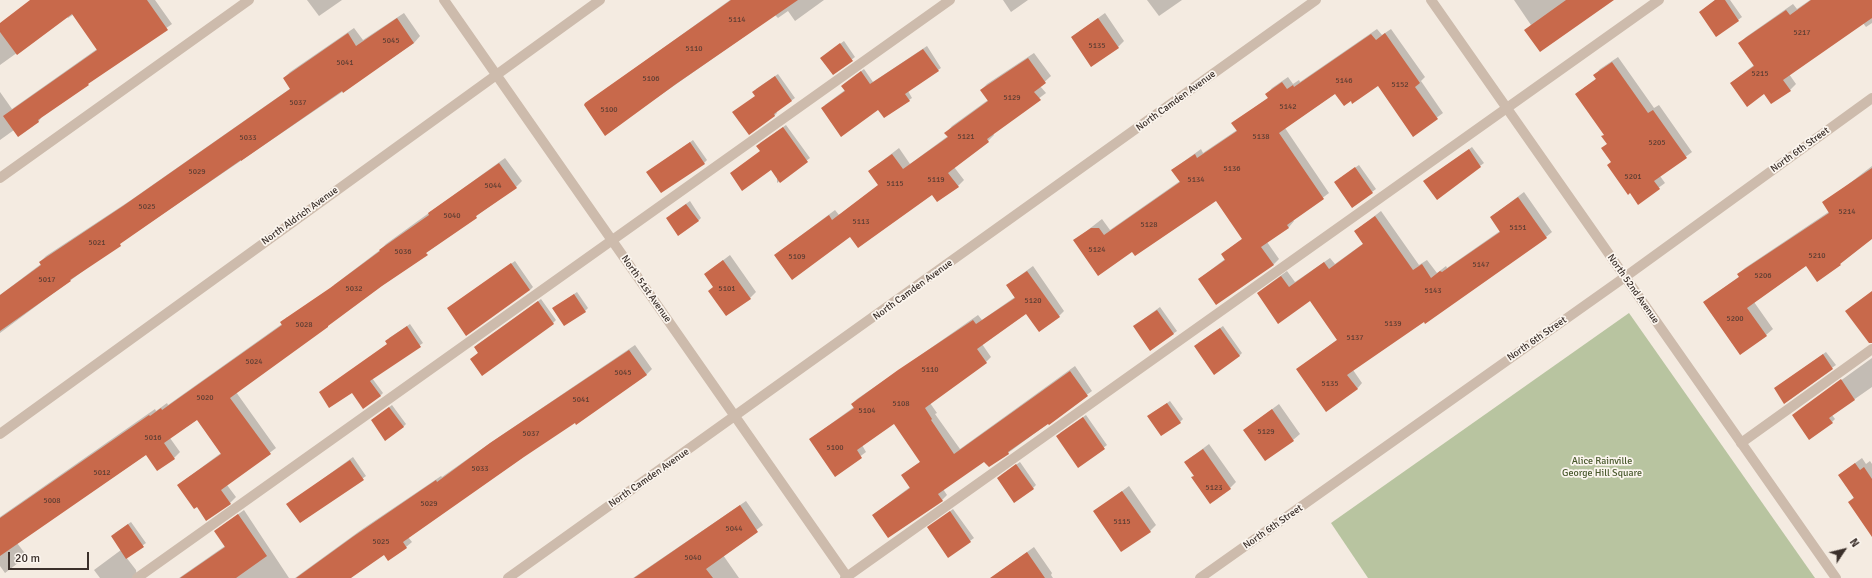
<!DOCTYPE html>
<html>
<head>
<meta charset="utf-8">
<style>
  body { margin:0 }
  #map { position:relative; width:1872px; height:578px; overflow:hidden; background:#f4ebe1; font-family:Signika,sans-serif }
  canvas { display:block }
  .north { position:absolute; left:1824px; top:530px; width:40px; height:40px; -webkit-text-stroke:3px #fbf5ee; paint-order:stroke; rotate:55deg; font-size:11px; font-weight:700; line-height:16px; text-align:center; color:#3b302b }
  .north::after { content:''; display:block; margin:auto; width:14px; height:18px; background:#3b302b; clip-path:polygon(50% 0,100% 100%,50% 72%,0 100%) }
  .scale { position:absolute; left:8px; top:552px; width:81px; height:18px; box-sizing:border-box; border:2px solid #3b302b; border-top:0; padding-left:5px; font-size:12px; line-height:14px; white-space:nowrap; color:#3b302b; -webkit-text-stroke:3px #fbf5ee; paint-order:stroke }
</style>
</head>
<body>
<div id="map">
<canvas width="1872" height="578"></canvas>
<div class="north">N</div>
<div class="scale">20 m</div>
</div>
<script>
const ctx = document.querySelector('canvas').getContext('2d');
ctx.lineJoin = 'round';
function fillPath(path, color) { ctx.fillStyle = color; ctx.fill(path, 'evenodd'); }
function trace(path, color, width, dash) { ctx.strokeStyle = color; ctx.lineWidth = width; ctx.lineCap = dash ? 'butt' : 'round'; ctx.setLineDash(dash || []); ctx.stroke(path); }
function label(font, color, halo, rows, align = 'center') {
  ctx.font = font + ' Signika,sans-serif'; ctx.lineWidth = 3.5; ctx.setLineDash([]); ctx.textBaseline = 'middle'; ctx.strokeStyle = halo; ctx.fillStyle = color; for (const [text, x, y, turn = 0] of rows) {
    ctx.save(); ctx.translate(x, y); ctx.rotate((+turn || 0) * Math.PI / 180); ctx.textAlign = isNaN(turn) ? turn : align; if (halo) ctx.strokeText(text, 0, 0); ctx.fillText(text, 0, 0); ctx.restore();
  }
}
fillPath(new Path2D(`
  M1629,313L1815,578H1368L1331,523Z`), '#b8c4a0');
fillPath(new Path2D(`
  M31,0H155L172,24L43,115L39,121L18,135L14,130L0,140V92L12,109L97,49L74,14L68,18L67,17L0,65V24Z
  M307,0H342L319,16Z
  M730,0H824L795,21L788,11L778,18L775,15L605,134L592,99Z
  M1003,0H1028L1011,12Z
  M1147,0H1182L1159,16Z
  M1514,0H1590L1526,30L1531,25Z
  M1715,0H1730L1742,17L1717,36L1700,12Z
  M1810,0H1872V23L1866,27L1863,23L1789,74L1796,84L1790,90L1764,93L1731,83L1754,65L1740,43L1746,37L1793,4L1797,9Z
  M404,13L420,36L414,43L126,239L0,333V295L41,264L40,262L46,256L131,200L291,88L284,78L290,72L354,28L363,40Z
  M1105,13L1124,41L1118,47L1072,37Z
  M1377,29L1382,35L1391,29L1425,77L1421,81L1443,113L1413,135L1378,85L1351,100L1336,93L1285,128L1329,193L1293,220L1294,221L1289,227L1267,242L1279,259L1273,265L1199,279L1225,259L1222,254L1243,238L1216,200L1132,251L1075,240L1102,219L1110,230L1180,181L1172,170L1201,149L1203,153L1237,130L1233,123L1269,97L1267,94L1272,88L1288,77L1293,84L1299,80L1300,82Z
  M844,41L855,57L833,74L825,55Z
  M927,46L941,68L908,91L912,98L909,100L878,108L825,105L845,90L842,86L845,83L864,69L873,82Z
  M1034,53L1051,76L1040,86L1046,93L993,133L994,135L988,141L954,167L964,180L958,186L933,194L850,236L775,255L835,210L839,215L879,185L869,171L899,148L910,164L948,136L946,133L952,126L988,100L981,90L987,84Z
  M1618,57L1654,108L1659,105L1692,152L1660,176L1665,183L1638,203L1603,148L1608,143L1605,135L1576,94L1597,78L1595,75L1600,69Z
  M778,74L795,98L776,111L777,113L774,116L756,96V89Z
  M786,125L810,158L777,183V177L761,151L760,143Z
  M693,140L707,160L704,163L651,170Z
  M1472,147L1484,163L1437,198L1428,178Z
  M505,158L522,181L516,187L236,392L276,448L227,485L236,497L230,503L197,506L178,485L221,453L198,419L170,438L180,452L174,458L147,454L17,543L27,556L5,573L0,566V517L155,409L156,411L167,403L168,405L282,324L287,317V319L335,286L334,285L380,250L386,244Z
  M1359,165L1376,189L1353,206L1339,179Z
  M1872,166V238L1840,264L1807,265L1754,302L1773,329L1766,335L1704,302L1740,276L1738,274L1745,268L1830,211L1824,203Z
  M1524,192L1552,232L1546,237L1353,370L1362,383L1357,389L1298,369L1338,339L1310,300L1258,294L1264,288L1287,271L1295,282L1330,258L1335,264L1364,243L1355,231L1381,211L1419,265L1427,260L1437,273L1446,266L1447,268L1500,231L1491,217Z
  M690,201L701,218L698,221L670,215Z
  M730,255L756,292L750,298L714,287L705,274Z
  M515,261L533,287L530,290L451,306Z
  M1033,266L1064,311L1059,316L1027,313L982,344L991,357L986,362L930,403L937,413L935,414L960,449L1075,366L1092,391L1008,453L984,460L943,489L947,495L942,500L873,515L910,487L902,475L921,461L894,423L862,445L866,452L835,475L810,439L854,407L852,404L857,399L905,366L978,315L982,320L1015,297L1007,285Z
  M577,292L588,308L585,311L554,308Z
  M541,299L556,320L553,323L471,359L479,352L475,347L478,344Z
  M1160,307L1177,331L1150,350L1137,324Z
  M410,324L423,343L372,378L383,393L380,396L352,391L388,344L389,338Z
  M1223,326L1242,353L1239,356L1198,343Z
  M635,345L652,369L646,375L575,421L408,537L412,542L406,547L384,554L350,578H295L361,530L441,476L442,477L493,441Z
  M1826,352L1836,365L1785,402L1778,386Z
  M1872,358V387L1832,415L1835,419L1832,422L1793,415Z
  M1170,401L1183,419L1180,422L1152,413Z
  M1279,404L1300,434L1293,440L1244,430Z
  M392,405L406,424L403,427L372,420Z
  M1086,415L1107,445L1079,466L1060,433Z
  M1209,444L1236,482L1230,488L1185,462Z
  M353,457L366,476L301,522L288,504Z
  M1862,458L1866,464L1870,461L1872,464V523L1849,502L1854,497L1839,475Z
  M1020,462L1036,485L1033,488L1001,475Z
  M1129,486L1156,525L1150,531L1094,512Z
  M746,501L763,525L723,555L739,578H633Z
  M953,509L974,538L949,556L932,525Z
  M244,510L289,578H179L225,546L215,531Z
  M131,522L146,543L126,557L136,570L137,577L140,578H100L94,570L121,550L115,533Z
  M1034,547L1052,573L1051,575L1053,578H991Z`), '#0003');
fillPath(new Path2D(`
  M30,0H147L168,30L88,84L89,85L38,120L39,122L18,137L3,116L97,50L72,14L17,55L0,32V23Z
  M731,0H798L676,84L605,136L584,105L585,103Z
  M1566,0H1614L1540,52L1524,30Z
  M1715,0H1725L1739,21L1716,37L1699,12Z
  M1811,0H1872V18L1783,80L1791,91L1771,104L1764,94L1747,107L1730,83L1754,66L1738,43L1786,10L1790,15Z
  M397,18L414,43L343,93L342,91L241,161V160L120,244L121,246L70,280L71,281L0,331V295L41,265L39,262L123,206L290,89L283,78L348,33L356,46Z
  M1098,18L1119,48L1091,67L1071,37Z
  M1385,33L1420,83L1415,87L1438,119L1413,137L1378,86L1352,104L1351,101L1344,106L1335,94L1279,133L1324,199L1287,225L1289,228L1261,247L1274,265L1216,305L1198,279L1225,260L1221,254L1242,239L1216,201L1135,256L1132,252L1098,276L1073,240L1091,228H1099L1104,235L1180,182L1171,170L1195,154L1197,158L1237,131L1231,123L1268,98L1265,94L1282,82L1287,89L1293,85L1294,87L1371,34L1376,40Z
  M840,43L853,61L833,75L820,58Z
  M923,49L939,71L905,94L910,101L884,118L878,110L841,137L821,108L845,91L841,86L861,71L870,84Z
  M1028,58L1046,83L1034,92L1041,100L987,139L989,142L948,173L959,187L937,202L932,195L858,248L850,237L792,280L774,255L829,215L832,220L878,185L868,171L892,154L903,169L948,137L944,133L988,101L980,90Z
  M1612,62L1648,113L1653,110L1687,158L1654,181L1660,189L1638,205L1630,193L1628,195L1607,165L1611,162L1601,148L1607,144L1601,136L1604,135L1575,94L1596,79L1593,75Z
  M775,76L792,101L774,114L775,116L749,135L732,112L755,96L752,92Z
  M783,127L808,162L780,183L771,170L742,191L730,173L760,151L756,146Z
  M690,142L705,164L661,193L646,172Z
  M1469,149L1481,167L1437,200L1423,181Z
  M499,163L517,188L476,216L477,218L426,253L428,255L382,286L328,326V327L230,398L271,454L221,490L231,504L206,521L197,507L194,509L177,485L221,454L197,420L164,443L175,459L157,471L146,455L0,556V518L149,415L150,416L161,408L162,410L282,325L280,322L330,288L380,251L379,250L429,215L428,213Z
  M1355,167L1373,193L1352,208L1334,182Z
  M1872,168V239L1840,264L1841,265L1817,282L1806,266L1747,308L1767,336L1740,355L1703,302L1739,277L1737,274L1829,213L1822,202Z
  M1518,197L1547,238L1425,324L1424,322L1347,375L1358,389L1326,412L1296,369L1337,340L1310,301L1278,324L1257,293L1281,276L1289,287L1324,262L1329,269L1363,244L1354,231L1375,216L1413,270L1422,264L1431,278L1440,271L1442,272L1500,232L1490,217Z
  M686,204L699,221L678,236L666,218Z
  M723,260L751,299L726,316L708,291L713,287L704,274Z
  M511,263L530,290L466,336L447,308Z
  M1027,271L1060,317L1039,332L1026,314L977,349L987,363L925,408L932,419L931,420L954,454L1070,371L1088,396L1049,425L1048,424L1008,452L1009,454L989,467L984,462L938,494L943,501L888,538L872,515L910,488L901,475L920,462L894,424L857,450L862,458L835,477L809,439L854,408L851,404L898,370L973,320L976,324L1015,298L1006,285Z
  M1872,291V343H1869L1845,311Z
  M574,294L586,312L564,326L552,308Z
  M538,301L554,324L482,376L470,359L478,353L474,347Z
  M1157,310L1174,334L1150,351L1133,326Z
  M407,326L421,347L370,381L381,396L363,409L352,393L329,408L319,392L387,344L385,341Z
  M1220,328L1240,356L1214,375L1194,346Z
  M629,350L647,375L576,425L575,423L524,457L403,542L407,548L388,561L384,555L351,578H296L354,536L436,480L437,482L490,443Z
  M1823,354L1833,369L1784,404L1774,388Z
  M1841,379L1855,400L1829,418L1833,423L1809,440L1792,415Z
  M1167,403L1181,423L1161,436L1147,416Z
  M389,407L404,427L385,441L371,420Z
  M1272,409L1294,441L1265,461L1243,430Z
  M1083,417L1105,449L1078,468L1056,436Z
  M1203,449L1231,489L1210,504L1191,477L1194,476L1184,462Z
  M350,460L364,480L300,523L286,504Z
  M1855,463L1860,470L1864,467L1872,479V537L1848,502L1854,498L1838,475Z
  M1016,464L1034,489L1014,503L997,478Z
  M1122,491L1151,532L1121,552L1093,511Z
  M740,505L758,532L706,569L713,578H634Z
  M950,511L971,542L948,558L927,527Z
  M238,514L267,556L236,578H180L225,547L214,531Z
  M128,524L144,547L126,559L111,536Z
  M1027,552L1045,578H990Z`), '#c8694b');
trace(new Path2D(`
  M0,178L249,0
  M1741,443L1872,349
  M137,578L950,0
  M845,578L1659,0`), '#cdbbac', 10);
trace(new Path2D(`
  M444,0L848,578
  M1431,0L1836,578
  M0,434L600,0
  M508,578L1316,0
  M1200,578L1625,277L1872,98`), '#cdbbac', 10);
label('8px', '#5e3e33', null, [
  ["5114",737,20],
  ["5217",1802,33],
  ["5045",391,41],
  ["5135",1097,46],
  ["5110",694,49],
  ["5041",345,63],
  ["5215",1760,74],
  ["5106",651,79],
  ["5146",1344,81],
  ["5152",1400,85],
  ["5129",1012,98],
  ["5037",298,103],
  ["5142",1288,107],
  ["5100",609,110],
  ["5121",966,137],
  ["5138",1261,137],
  ["5033",248,138],
  ["5205",1657,143],
  ["5136",1232,169],
  ["5029",197,172],
  ["5201",1633,177],
  ["5119",936,180],
  ["5134",1196,180],
  ["5115",895,184],
  ["5044",493,186],
  ["5025",147,207],
  ["5214",1847,212],
  ["5040",452,216],
  ["5113",861,222],
  ["5128",1149,225],
  ["5151",1518,228],
  ["5021",97,243],
  ["5124",1097,250],
  ["5036",403,252],
  ["5210",1817,256],
  ["5109",797,257],
  ["5147",1481,265],
  ["5206",1763,276],
  ["5017",47,280],
  ["5032",354,289],
  ["5101",727,289],
  ["5143",1433,291],
  ["5120",1033,301],
  ["5200",1735,319],
  ["5139",1393,324],
  ["5028",304,325],
  ["5137",1355,338],
  ["5024",254,362],
  ["5110",930,370],
  ["5045",623,373],
  ["5135",1330,384],
  ["5020",205,398],
  ["5041",581,400],
  ["5108",901,404],
  ["5104",867,411],
  ["5129",1266,432],
  ["5037",531,434],
  ["5016",153,438],
  ["5100",835,448],
  ["5033",480,469],
  ["5012",102,473],
  ["5123",1214,488],
  ["5008",52,501],
  ["5029",429,504],
  ["5115",1122,522],
  ["5044",734,529],
  ["5025",381,542],
  ["5040",693,558]
]);
label('10px', '#3b302b', '#fbf5ee', [
  ["North Camden Avenue",1176,101,-36],
  ["North 6th Street",1800,150,-36],
  ["North Aldrich Avenue",300,216,-36],
  ["North 51st Avenue",646,289,55],
  ["North 52nd Avenue",1633,289,55],
  ["North Camden Avenue",913,290,-36],
  ["North 6th Street",1537,339,-35],
  ["North Camden Avenue",649,478,-35],
  ["North 6th Street",1273,527,-35]
]);
label('10px', '#4a5a2e', '#fbf5ee', [
  ["Alice Rainville",1602,461],
  ["George Hill Square",1602,473]
]);
</script>
</body>
</html>
